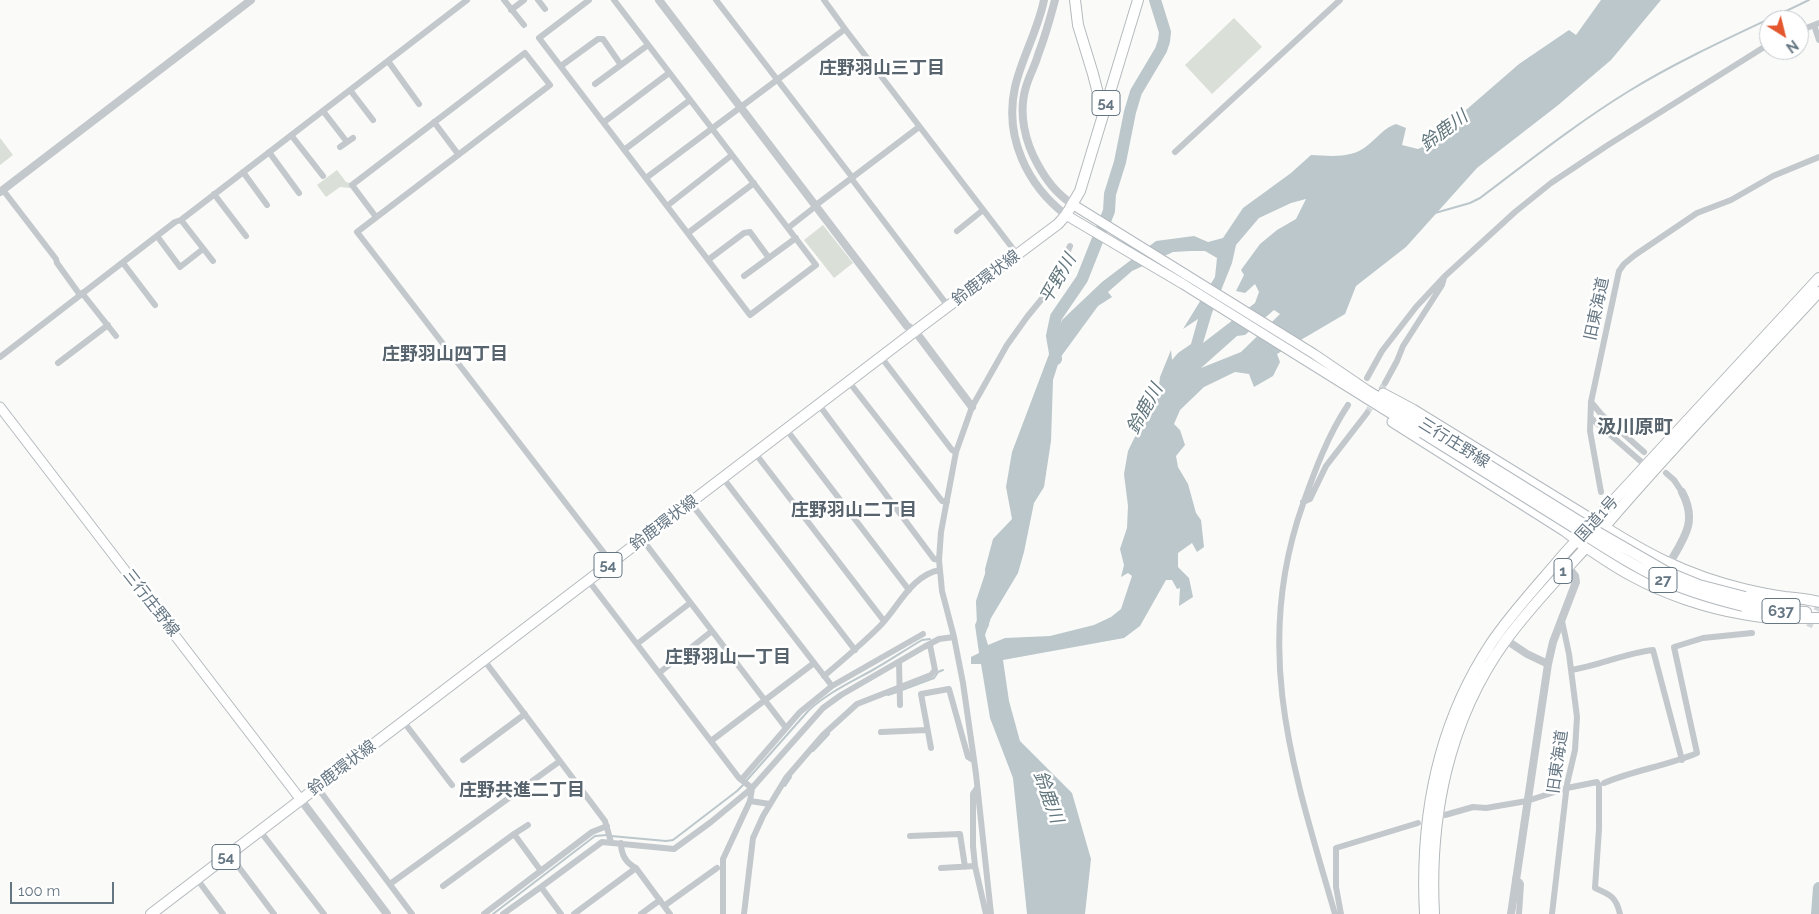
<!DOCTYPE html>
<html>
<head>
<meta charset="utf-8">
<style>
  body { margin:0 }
  #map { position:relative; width:1819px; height:914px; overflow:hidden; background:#fafaf8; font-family:Raleway,sans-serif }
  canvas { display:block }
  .north { position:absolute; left:1759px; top:10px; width:50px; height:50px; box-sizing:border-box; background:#fff; border:1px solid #c1c8cd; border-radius:50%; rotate:144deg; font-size:14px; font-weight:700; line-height:20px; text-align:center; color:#657683 }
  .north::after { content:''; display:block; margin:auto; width:18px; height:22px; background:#e4572e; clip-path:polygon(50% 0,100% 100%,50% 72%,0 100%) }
  .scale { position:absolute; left:10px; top:882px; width:104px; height:22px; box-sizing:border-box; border:2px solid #657683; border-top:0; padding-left:6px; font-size:15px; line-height:18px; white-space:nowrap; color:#657683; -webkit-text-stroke:4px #fff; paint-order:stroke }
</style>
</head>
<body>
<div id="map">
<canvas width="1819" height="914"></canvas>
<div class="north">N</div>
<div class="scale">100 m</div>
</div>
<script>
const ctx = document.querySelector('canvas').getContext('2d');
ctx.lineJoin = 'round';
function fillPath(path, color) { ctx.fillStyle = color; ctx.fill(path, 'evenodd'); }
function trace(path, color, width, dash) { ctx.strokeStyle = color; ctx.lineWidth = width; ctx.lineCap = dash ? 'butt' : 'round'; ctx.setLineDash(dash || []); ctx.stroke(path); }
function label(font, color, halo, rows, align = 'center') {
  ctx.font = font + ' Raleway,"Noto Sans JP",sans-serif'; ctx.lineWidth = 5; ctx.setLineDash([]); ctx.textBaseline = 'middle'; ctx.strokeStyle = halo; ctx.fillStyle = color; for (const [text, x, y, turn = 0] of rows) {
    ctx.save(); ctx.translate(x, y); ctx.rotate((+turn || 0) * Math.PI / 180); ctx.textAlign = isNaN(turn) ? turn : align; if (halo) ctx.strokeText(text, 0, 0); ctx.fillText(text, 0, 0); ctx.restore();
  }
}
fillPath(new Path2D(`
  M1234,18L1262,47L1212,94L1185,65Z
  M0,138L13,155L0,165Z
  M337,170L346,182L350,183V188L340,187L326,197L317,185Z
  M823,225L853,263L834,278L804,240Z`), '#dadfd7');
fillPath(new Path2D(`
  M1601,0H1661L1611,60L1557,106L1477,168L1406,247L1356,286L1345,314L1277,354L1280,362L1273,376L1254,387L1249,374L1235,372L1204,387L1180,410L1174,424L1180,430L1185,445L1176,456L1178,467L1188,484L1196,513L1201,520L1204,547L1197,552L1192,543L1178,553V567L1189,578L1193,597L1179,606L1180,588L1177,589L1172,580H1166L1140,626L1124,638L1003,660L1009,701L1020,741L1072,793L1091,859L1085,914H1027L1013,778L990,718L981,664H971V657L979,653L975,625L987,597L985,569L993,539L1012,519L1006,487L1012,452L1062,320L1102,282L1156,241L1194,236L1208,242L1223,238L1243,208L1291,173L1311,155C1331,156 1352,159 1368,145C1378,137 1384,128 1396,124L1406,128L1402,145L1418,149L1449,135L1466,110L1519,64L1569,30L1576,35ZM1306,199L1296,219L1277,230L1260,244L1241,270L1244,275L1236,291L1245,293L1255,284L1259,292L1255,303L1203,343L1212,313L1232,263L1236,245L1259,218L1291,203ZM1190,251H1205L1217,258L1215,277L1183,329L1198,319L1191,344L1178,353L1172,360L1171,350L1160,377L1158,394L1145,416L1128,451L1124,474L1128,506L1127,528L1120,549L1124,565L1121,577L1128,573L1132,576L1121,609L1111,617L1094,625L1050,636L1005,638L988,645L985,635L991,618L1018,573L1024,552L1034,503L1044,487L1051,441L1053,380L1060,358L1098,306L1112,297L1108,292L1132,271L1173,252ZM1274,310L1280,314L1241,352L1201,368L1237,336L1245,335Z`), '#bbc7cb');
trace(new Path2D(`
  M1435,213L1470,203L1480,198C1529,161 1577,123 1629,91C1686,56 1749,29 1809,0
  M902,690L934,678L938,672L943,670
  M888,695L897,692
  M813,751L829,734
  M747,780L809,710C828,693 849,683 871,671C889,661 905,650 922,640L930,639
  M785,786L791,777
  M611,836L666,841L673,840L737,791L744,784
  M493,914L595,836L607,835`), '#bbc7cb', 2);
trace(new Path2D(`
  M1056,359L1052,336L1056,317L1082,279L1109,211L1110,194L1120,162L1130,112L1136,92L1161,50L1164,41L1165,32L1155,0
  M983,624L982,602L991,575
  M1817,914L1819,888`), '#bbc7cb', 12);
trace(new Path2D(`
  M1367,413L1385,383
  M1809,627L1819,605`), '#d5d9db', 6, [6, 3]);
const secondary = new Path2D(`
  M1072,204L1314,354L1367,390L1425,425
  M1066,215L1183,284L1422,433
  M1383,393L1413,409L1595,521
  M0,407L301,800
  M1392,422L1564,531L1577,541`);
const primary = new Path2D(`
  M1075,0L1078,25L1093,74L1103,113
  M1595,521C1645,553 1685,575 1744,589C1757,592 1771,595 1785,597C1797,598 1807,599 1819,602
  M1577,541C1595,553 1613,566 1632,576C1665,594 1706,608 1743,614C1768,619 1794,618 1819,618
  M1745,597L1776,602
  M1743,606L1766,610L1806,612
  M151,914L915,331L1058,224L1066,215L1080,191L1138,0`);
const trunk = new Path2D(`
  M1425,914C1420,820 1437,726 1490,645C1511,613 1539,584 1564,554L1819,278
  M1434,914C1429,817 1448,720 1506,640C1536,599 1573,563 1606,525C1674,445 1748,369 1819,292`);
trace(secondary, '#b3babf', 11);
trace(primary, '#b5babe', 12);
trace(trunk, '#b4b9bd', 12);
trace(new Path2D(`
  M504,0L524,25
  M538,0L545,9
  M589,0L539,38L750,315L816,265L614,0
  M716,0L852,177
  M824,0L845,29
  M511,10L524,0
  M1814,25L1819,40
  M1799,31L1819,23
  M388,61L419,104
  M561,66L598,39H603L621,65
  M595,84L648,45
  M350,90L373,120
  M323,111L347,142
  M434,122L458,154
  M604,122L669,73
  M291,135L323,176
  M340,147L353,138
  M624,150L690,100
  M269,152L299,193
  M1175,152L1340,0
  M243,172L267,205
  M646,178L845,29L1017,254
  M851,178L948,306
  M3,190L56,259L57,263L80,295
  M214,194L246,236
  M816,205L919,127
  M667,206L732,155
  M376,217L352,185L525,53L550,85L357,232L611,562
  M181,220L213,261
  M788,228L816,206
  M957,231L983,210
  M688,233L754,183
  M157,236L180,267L203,249
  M708,260L744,233L750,232L769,258
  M123,263L155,305
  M744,276L796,238
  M82,293L116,336
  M0,357L175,222L181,220L467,0
  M881,357L952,450L956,452
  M58,363L108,325
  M1367,378L1382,351L1416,307L1444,277L1515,212L1551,183L1608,145L1769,44
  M849,382L942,501L947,502
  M1385,383L1397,361L1403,346L1442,285L1444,278
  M1591,402L1601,414L1644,452
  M819,405L934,559L939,560
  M1591,418L1645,465
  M786,429L909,590
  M755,453L884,621
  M1666,473L1674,480L1682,492
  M723,478L855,650
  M1601,492L1590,431L1591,402L1619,271L1624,264L1635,255L1697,213L1731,200L1773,176L1819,157
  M690,502L832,686L800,712L742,779
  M1303,502L1310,499L1326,466L1367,413
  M642,539L786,728
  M588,580L739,778L752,788
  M637,644L690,603
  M484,660L605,821L611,842
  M899,662L900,705
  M1571,670C1599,666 1625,653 1653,650L1682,760
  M659,673L712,631
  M824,676C843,660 862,644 879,627C898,608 911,575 940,570
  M832,686L923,634
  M403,721L452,785
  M881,732L927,730
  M711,741L814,663
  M931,748L921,694L949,689L968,757L973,760
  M463,760L525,714
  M1604,783C1634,770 1667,766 1697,753L1674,647L1703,638L1752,633
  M317,787L412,914
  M977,788L973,794V846L975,866L986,914
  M750,801L770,804
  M1445,815L1473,807L1486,808L1527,801L1567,788L1597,782L1599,786V829L1595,888C1611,895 1616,897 1620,914
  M260,831L324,914
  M514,834L528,825
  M910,836L960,834L965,867
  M621,843C621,854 626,863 636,868L664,906L717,868
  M229,854L274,914
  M941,868L975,866
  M197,879L223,914
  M1515,879L1520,882L1521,884L1519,914
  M390,884L560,761
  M443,886L514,834L541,871
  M664,906L670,914
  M484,914L592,832L607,826
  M503,914L541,887
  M561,914L541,887L602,842L674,849L711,822L752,788L823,708L841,695L924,647L939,639L954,637
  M574,914L636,868
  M641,914L660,900
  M723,914V859L750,801L752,788
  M744,914L753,838L763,816L786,778L823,735L857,704L931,675L935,670L930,645
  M991,914L976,774L963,683L954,637L942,591L939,560L941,532L956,452L972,407L1007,345L1027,317L1054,284L1070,246
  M1335,914C1294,772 1251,650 1303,504C1315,470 1328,435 1348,405
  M1341,914L1336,887V848L1418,823
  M1552,914L1567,784L1575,750L1577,717L1569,654L1562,621`), '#c3c8cc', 6);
trace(new Path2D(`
  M659,0L907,326L915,331L972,407
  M1044,0C1038,30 1022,57 1015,87C1004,137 1027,185 1066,215
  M1055,0C1050,19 1045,37 1038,55C1035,66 1029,76 1026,87C1018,113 1025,142 1038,165C1047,181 1056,193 1072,204
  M0,192L251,0
  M1669,564C1684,538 1698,522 1682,492
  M1506,640L1527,654L1548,664
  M301,800L387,914
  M1511,914L1548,664L1553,642L1576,582L1575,576L1567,566`), '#c3c8cc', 8);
trace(secondary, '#fff', 9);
trace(primary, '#fff', 10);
trace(trunk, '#fff', 10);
const secondaryBridge = new Path2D(`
  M1425,425L1594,530
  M1422,433L1590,538`);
const primaryBridge = new Path2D(`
  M1594,530L1665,571L1699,585L1745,597
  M1590,538C1612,552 1635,567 1659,578C1686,591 1715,599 1743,606`);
trace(secondaryBridge, '#b3babf', 11, []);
trace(primaryBridge, '#b5babe', 12, []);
trace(secondaryBridge, '#fff', 9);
trace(primaryBridge, '#fff', 10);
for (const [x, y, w] of [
  [1106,103,28],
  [608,565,28],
  [1563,571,18],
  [1663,580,28],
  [1781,611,38],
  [226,857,28]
]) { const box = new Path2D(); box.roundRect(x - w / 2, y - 12.5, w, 25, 4); ctx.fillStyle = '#fff'; ctx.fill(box); trace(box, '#657683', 1); }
label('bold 15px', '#657683', null, [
  ["54",1106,103],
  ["54",608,565],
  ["1",1563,571],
  ["27",1663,580],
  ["637",1781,611],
  ["54",226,857]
]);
label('16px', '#657683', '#fff', [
  ["鈴鹿環状線",986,278,-37],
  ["旧東海道",1597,309,-78],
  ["三行庄野線",1454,443,32],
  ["国道1号",1597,519,-48],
  ["鈴鹿環状線",664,523,-37],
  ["三行庄野線",151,603,52],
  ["旧東海道",1558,762,-82],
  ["鈴鹿環状線",342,768,-37]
]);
label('bold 18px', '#57646e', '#fff', [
  ["庄野羽山三丁目",882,69],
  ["庄野羽山四丁目",445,355],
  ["庄野羽山二丁目",854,511],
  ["庄野羽山一丁目",728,658],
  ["庄野共進二丁目",522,791]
]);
label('italic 18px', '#60757c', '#fff', [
  ["鈴鹿川",1444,131,-37],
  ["平野川",1058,279,-60],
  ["鈴鹿川",1145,409,-61],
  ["鈴鹿川",1048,797,70]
]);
label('bold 19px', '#57646e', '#fff', [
  ["汲川原町",1635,427]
]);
</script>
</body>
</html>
